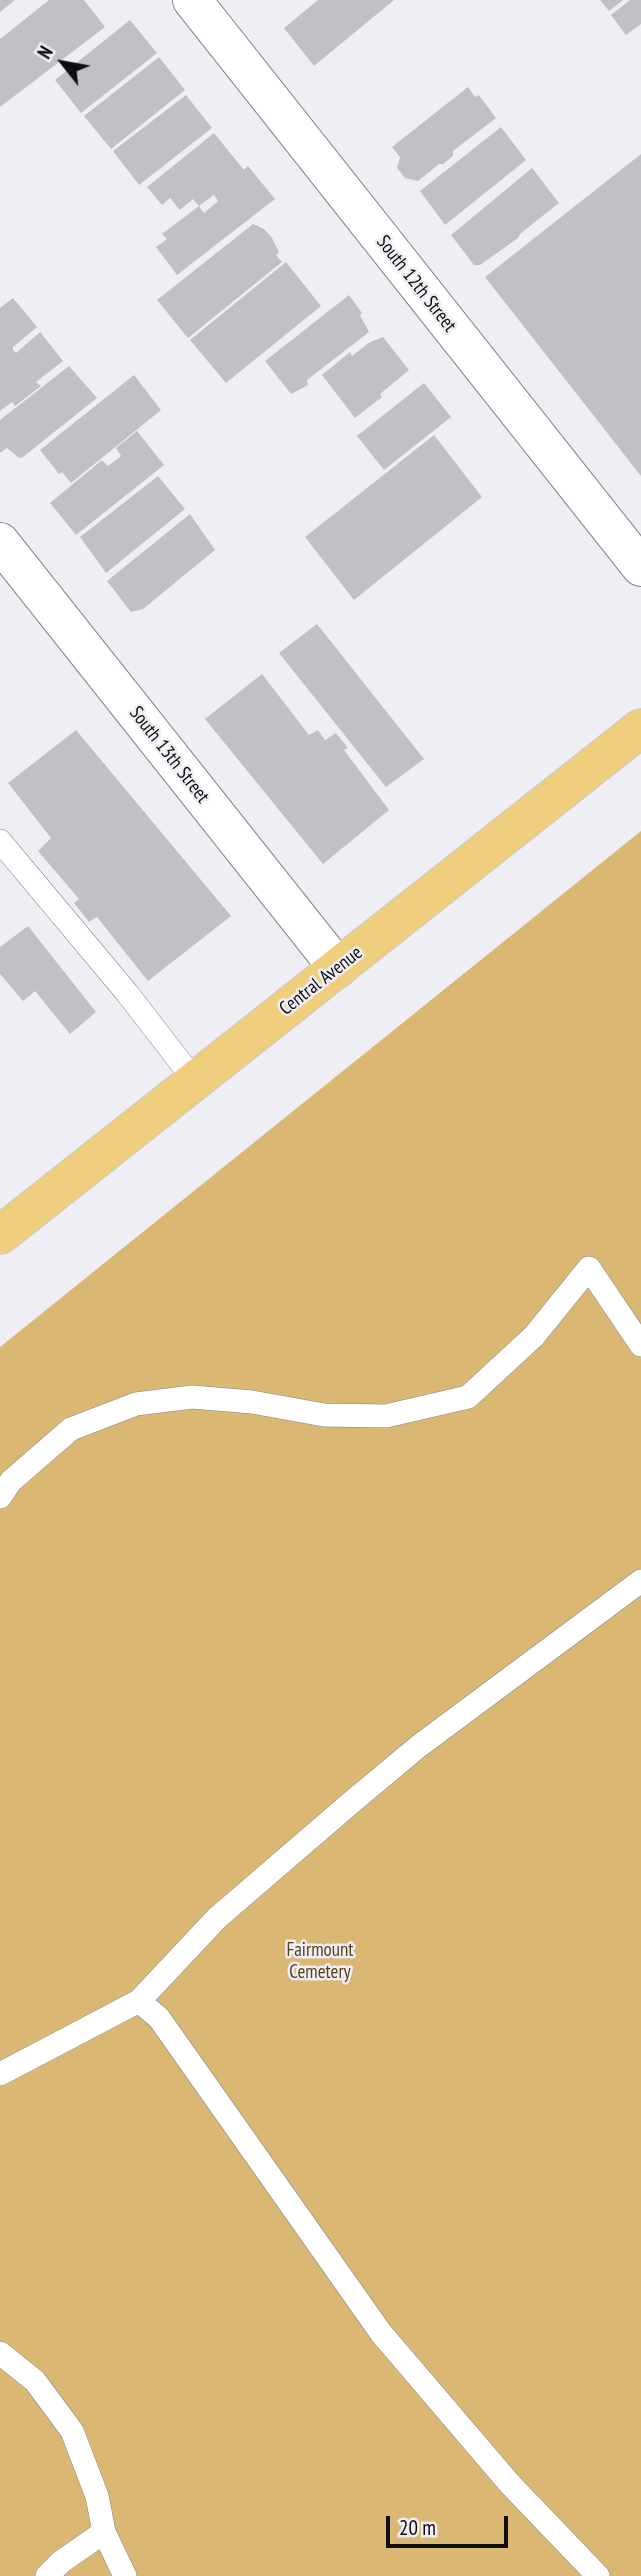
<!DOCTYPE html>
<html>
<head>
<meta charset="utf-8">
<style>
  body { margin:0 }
  #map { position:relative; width:641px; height:2576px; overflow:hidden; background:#efeef4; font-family:"PT Sans Narrow",sans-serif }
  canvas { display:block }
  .north { position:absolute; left:28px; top:28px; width:70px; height:70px; -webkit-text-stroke:5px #efeef4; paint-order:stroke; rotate:301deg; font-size:19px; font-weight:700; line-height:28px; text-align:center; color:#0e0d0f }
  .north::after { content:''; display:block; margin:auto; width:24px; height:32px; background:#0e0d0f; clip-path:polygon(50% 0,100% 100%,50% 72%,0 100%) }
  .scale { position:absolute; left:386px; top:2516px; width:122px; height:32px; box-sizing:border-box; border:4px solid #0e0d0f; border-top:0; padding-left:9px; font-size:21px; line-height:24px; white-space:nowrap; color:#0e0d0f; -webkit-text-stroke:5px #efeef4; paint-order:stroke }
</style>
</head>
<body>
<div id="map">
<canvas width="641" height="2576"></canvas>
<div class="north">N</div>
<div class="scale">20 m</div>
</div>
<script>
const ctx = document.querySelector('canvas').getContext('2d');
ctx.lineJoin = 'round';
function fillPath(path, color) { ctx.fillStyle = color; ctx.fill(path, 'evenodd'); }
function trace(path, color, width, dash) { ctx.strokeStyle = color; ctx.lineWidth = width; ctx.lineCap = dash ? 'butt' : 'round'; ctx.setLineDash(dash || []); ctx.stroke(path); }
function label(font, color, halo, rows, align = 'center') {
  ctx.font = font + ' "PT Sans Narrow",sans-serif'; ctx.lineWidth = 5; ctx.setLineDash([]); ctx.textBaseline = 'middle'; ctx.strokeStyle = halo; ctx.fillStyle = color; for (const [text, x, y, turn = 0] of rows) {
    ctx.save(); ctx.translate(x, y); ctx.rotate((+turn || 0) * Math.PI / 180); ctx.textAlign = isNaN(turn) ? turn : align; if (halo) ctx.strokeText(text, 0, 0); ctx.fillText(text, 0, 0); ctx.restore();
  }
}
fillPath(new Path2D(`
  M641,831V2576H0V1347Z`), '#dab874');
fillPath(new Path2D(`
  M0,0H15L0,12Z
  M49,0H84L105,27L0,107V39Z
  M318,0H394L314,66L284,28Z
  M600,0H623L609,11Z
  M630,0H641V24L626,35L611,15Z
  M130,20L157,53L81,113L55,80Z
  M159,57L185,90L111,149L84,116Z
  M468,87L475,97L479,95L496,118L453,151V156L443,164H439L418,181L405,178L397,168L400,157L392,147Z
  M186,95L212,128L139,185L113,151Z
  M501,127L526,160L445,225L420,191Z
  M214,133L244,170L248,166L275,199L177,275L156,247L167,239L162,234L199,206L204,213L218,201L214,195L199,206L193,199L180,210L170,198L162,205L147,187Z
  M641,154V476L485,277Z
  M532,168L559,203L520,234L518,238L480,265H474L451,235Z
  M253,224L264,229L272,238L279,252L276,255L282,262L188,338L157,300Z
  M286,262L321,306L226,383L190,340Z
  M349,295L362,313L360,315L369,332L307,380L308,385L291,394L265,361Z
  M13,298L37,327L13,347V350L16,353L40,332L63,361L36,382L41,386L15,406L12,402L0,411V308Z
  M383,337L409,370L380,394L382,397L355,418L322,375L350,352L352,356L370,342Z
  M69,366L97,398L23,457L19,458L7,448L0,453V420Z
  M134,375L161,410L71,483L62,472L59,474L40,450Z
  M424,383L451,417L384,470L357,436Z
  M137,431L164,465L76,535L50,503L102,460L108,466L121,456L116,448Z
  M434,435L482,497L354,600L305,537Z
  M158,476L185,509L106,573L80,537Z
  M190,514L215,550L143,609L131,612L107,581Z
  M317,624L424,759L386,787L279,653Z
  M262,674L309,735L318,730L325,740L336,733L348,748L344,750L389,810L323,864L205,719Z
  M76,730L231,916L148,981L97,917L89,922L74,903L79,899L38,851L51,838L8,783Z
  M28,926L96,1012L70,1034L35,991L23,1001L0,974V947Z`), '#c1c0c6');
const lane = new Path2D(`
  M0,841L127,993L195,1081
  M0,1497L11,1481L71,1429L136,1404L192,1397L252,1402L324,1415L386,1416L468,1397L534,1336L589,1268L641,1345
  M139,2001L159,2018L381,2333L509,2483L598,2576
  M0,2074L139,2001L217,1918L353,1801L419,1746L641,1581
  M0,2353L35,2381L72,2431L97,2496L104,2532L125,2576
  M47,2576L61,2562L104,2532`);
const street = new Path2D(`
  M0,542L338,968`);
const secondary = new Path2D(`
  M192,0L641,567`);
const primary = new Path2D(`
  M0,1235L641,728`);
trace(lane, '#86858b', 24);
trace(street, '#86858b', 40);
trace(secondary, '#86858b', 40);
trace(primary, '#cacaca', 40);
trace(lane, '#fff', 23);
trace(street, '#fff', 38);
trace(secondary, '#fff', 38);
trace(primary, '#efce7d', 38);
label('19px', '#0e0d0f', '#efeef4', [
  ["South 12th Street",416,284,52],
  ["South 13th Street",169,755,52],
  ["Central Avenue",321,981,-38]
]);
label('19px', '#554219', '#efeef4', [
  ["Fairmount",320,1951],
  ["Cemetery",320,1973]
]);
</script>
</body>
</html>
